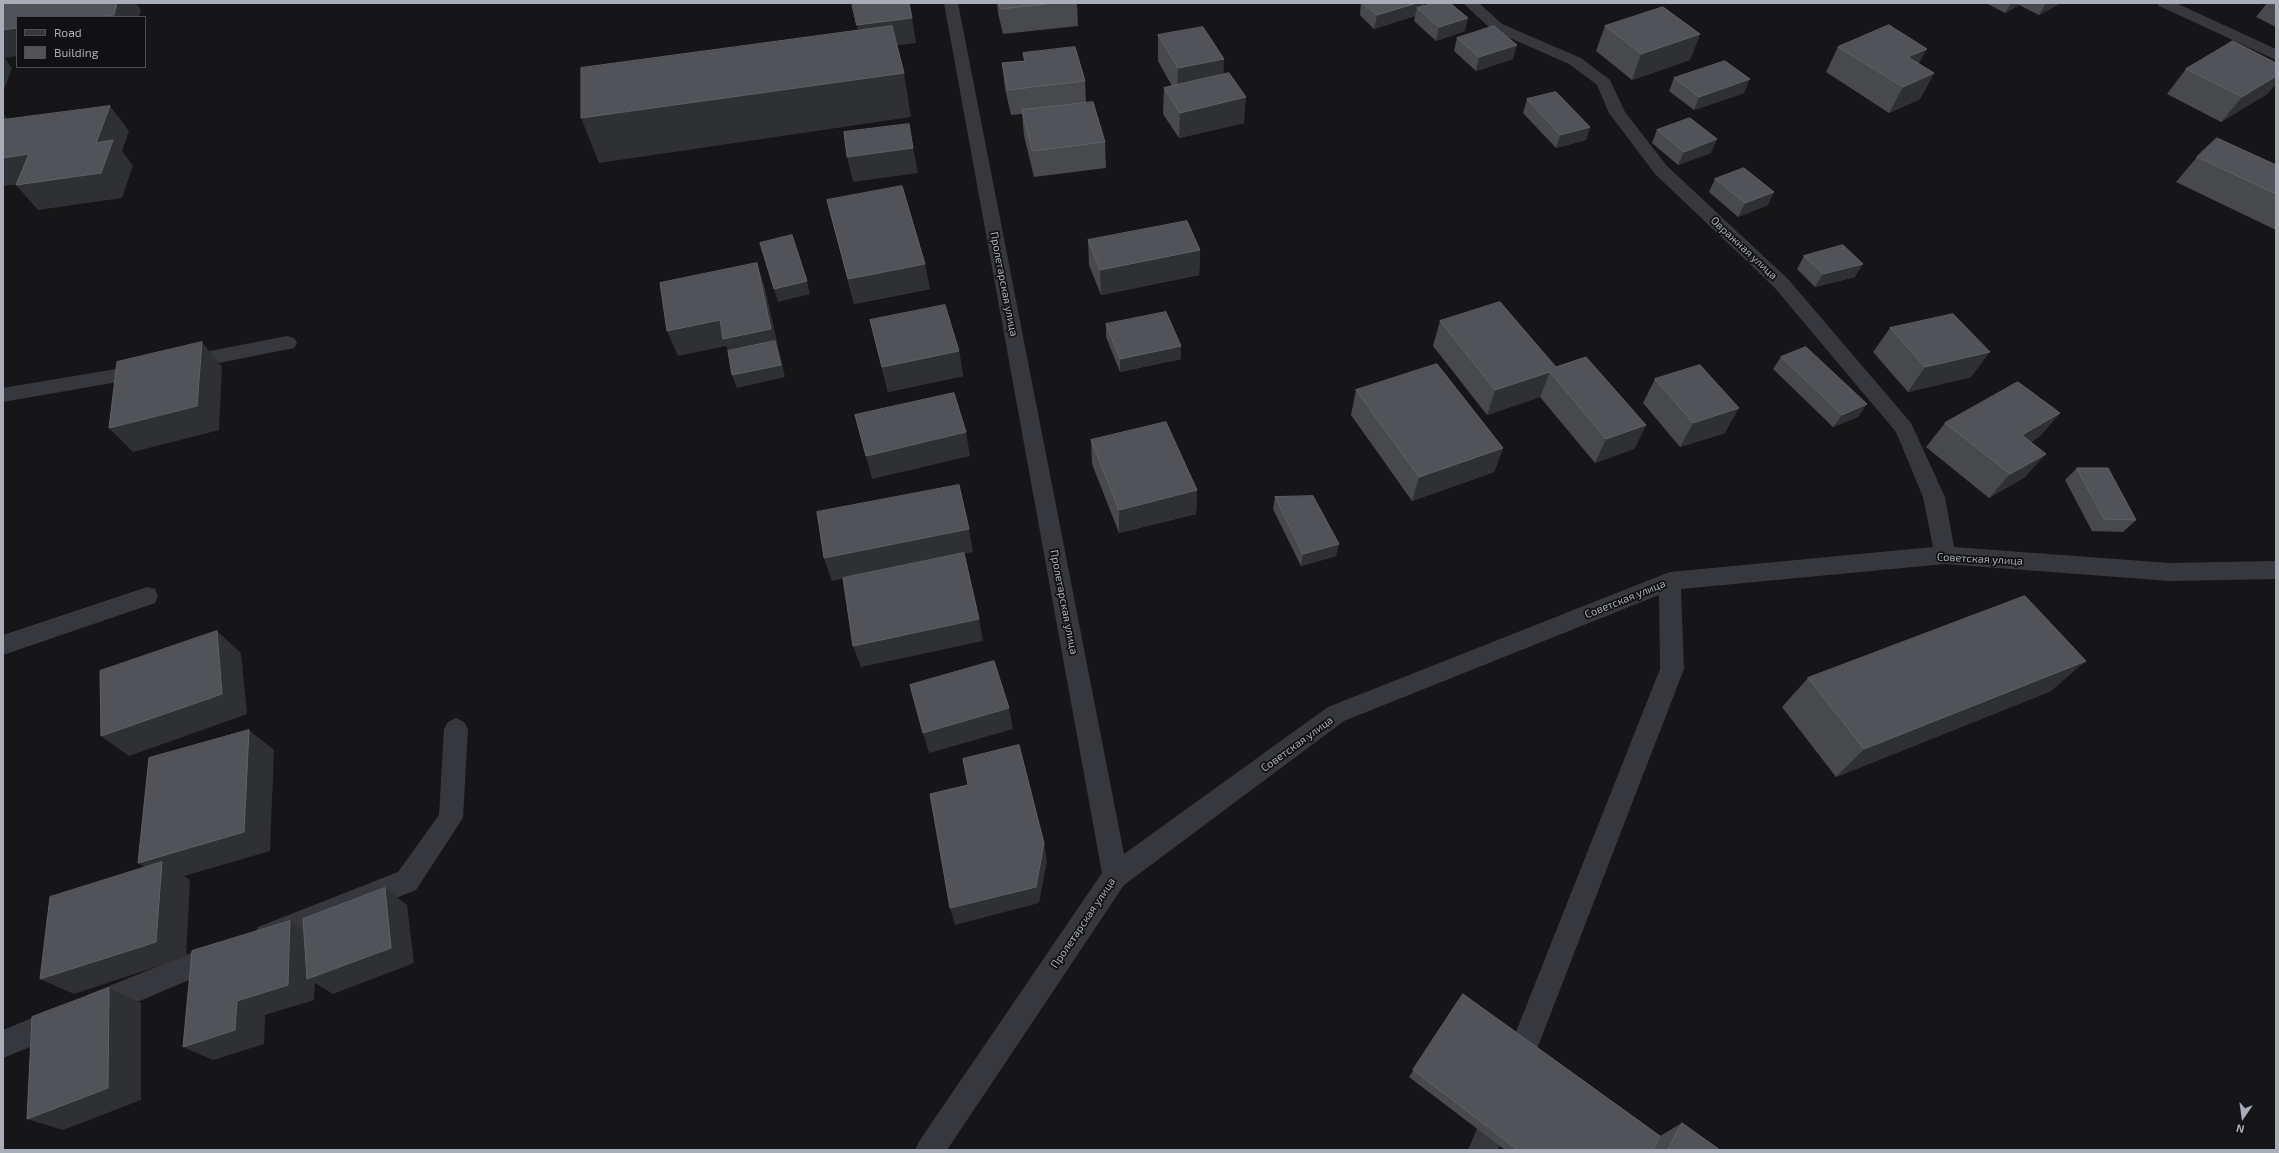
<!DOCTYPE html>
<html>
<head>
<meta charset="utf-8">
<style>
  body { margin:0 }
  #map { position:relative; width:2279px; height:1153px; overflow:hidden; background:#161618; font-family:"Exo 2",sans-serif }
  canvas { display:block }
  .frame { position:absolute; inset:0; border:4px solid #a8adb8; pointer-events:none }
  .legend { position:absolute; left:16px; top:16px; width:130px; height:52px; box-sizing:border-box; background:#111113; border:1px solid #4d4f55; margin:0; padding:5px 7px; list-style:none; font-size:12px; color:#a8adb8 }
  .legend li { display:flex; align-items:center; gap:8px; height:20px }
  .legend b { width:20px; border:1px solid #4d4f55 }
  .north { position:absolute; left:2223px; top:1097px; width:40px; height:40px; -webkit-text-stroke:3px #111113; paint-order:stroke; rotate:193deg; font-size:11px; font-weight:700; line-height:16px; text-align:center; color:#a8adb8 }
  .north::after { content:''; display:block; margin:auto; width:14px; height:18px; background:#a8adb8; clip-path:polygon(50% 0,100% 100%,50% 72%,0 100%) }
</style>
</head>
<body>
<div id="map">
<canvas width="2279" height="1153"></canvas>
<div class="frame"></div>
<ul class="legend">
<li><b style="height:5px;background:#37383d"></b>Road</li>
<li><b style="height:11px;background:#525359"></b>Building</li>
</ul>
<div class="north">N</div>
</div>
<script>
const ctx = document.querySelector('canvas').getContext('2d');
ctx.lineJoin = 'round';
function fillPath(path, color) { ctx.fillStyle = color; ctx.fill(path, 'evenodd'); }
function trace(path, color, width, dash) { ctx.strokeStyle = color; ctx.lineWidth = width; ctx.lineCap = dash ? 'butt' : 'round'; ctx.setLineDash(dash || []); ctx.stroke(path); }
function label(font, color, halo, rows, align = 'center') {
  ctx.font = font + ' "Exo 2",sans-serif'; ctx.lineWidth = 3.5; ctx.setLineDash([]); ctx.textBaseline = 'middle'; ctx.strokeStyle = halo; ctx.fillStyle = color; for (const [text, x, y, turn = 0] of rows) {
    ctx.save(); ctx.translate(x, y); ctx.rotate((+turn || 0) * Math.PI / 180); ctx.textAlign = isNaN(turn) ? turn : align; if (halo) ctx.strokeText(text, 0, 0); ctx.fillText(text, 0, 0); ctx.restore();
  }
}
fillPath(new Path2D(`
  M944,3H958L1124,854L1328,707L1662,575L1670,572L1933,547L1923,497L1896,432L1774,287L1655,174L1609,113L1597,85L1569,64L1492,30L1463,3H1479L1502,24L1581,58L1610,80L1625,112L1667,166L1788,279L1911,423L1945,497L1954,547L2170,563L2276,561V579L2170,581L1945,564L1681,589L1684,669L1530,1067L1526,1077L1516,1081L1506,1077L1502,1067L1660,669L1659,595L1344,721L1124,885L947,1150H915L920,1140L1102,873Z
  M2157,3H2176L2276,49V60L2159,6Z
  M287,336L294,338L297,343L294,348L184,370L177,368L174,363L177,358L184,356Z
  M145,364L152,366L155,371L152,376L3,402V388Z
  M147,587L155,589L158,596L155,603L3,655V635Z
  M456,718L464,722L468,729L463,818L416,890L267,949L258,945L254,936L258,927L398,872L439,815L444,729L448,722Z
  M218,942L227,946L231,955L227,964L97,1019L87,1015L83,1005L87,995Z
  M59,1007L69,1011L73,1021L69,1031L3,1058V1030Z
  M1499,1096L1509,1100L1513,1110L1498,1150H1468L1489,1100Z`), '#37383d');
fillPath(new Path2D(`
  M997,3H1077L1078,26L1003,34L998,13Z
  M1361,3H1424V6L1465,31L1436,41L1414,21L1415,16L1374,29L1360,15Z
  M1986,3H2061L2039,15L2019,5L2005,13Z
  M2267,3H2276V27L2256,17Z
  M1605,26L1700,34L1690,60L1632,80L1596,51Z
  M1158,35L1223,74L1244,123L1179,138L1163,114L1164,88L1172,86L1158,61Z
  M1457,38L1513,59L1476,71L1454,51Z
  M1838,47L1934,73L1920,99L1889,113L1826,72Z
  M1023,53L1085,81L1086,103L1105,142L1106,168L1034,177L1024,136L1022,114L1011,115L1005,89L1002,63L1024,61Z
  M2276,63V84L2267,94L2221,122L2167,94L2186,69Z
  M1674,78L1744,93L1694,110L1669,91Z
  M1527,99L1590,127L1586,140L1556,148L1523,113Z
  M1657,130L1711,153L1678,165L1652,143Z
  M2197,157L2276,165V230L2176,182Z
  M1715,179L1768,205L1738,217L1709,192Z
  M827,200L930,289L854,304Z
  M1088,240L1200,250L1199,275L1101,295L1089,265Z
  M1804,256L1855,277L1815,287L1797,269Z
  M870,320L959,351L963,376L888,392Z
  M1440,321L1556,367L1646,425L1634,449L1595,463L1540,397L1487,415L1433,346Z
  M1106,324L1181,346V359L1120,372L1106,337Z
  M1890,328L1971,377L1908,392L1873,352Z
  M1781,357L1858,417L1833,427L1773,369Z
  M1655,379L1725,433L1680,447L1643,403Z
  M1356,390L1503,448L1494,472L1412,501L1351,415Z
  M2060,413L2039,437L2031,442L2025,477L1989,498L1926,447L1945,423Z
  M1091,440L1197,490L1196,514L1119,533L1092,464Z
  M2077,468L2136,520L2123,532L2092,531L2065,480Z
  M1275,497L1336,556L1301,566L1273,509Z
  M1808,678L2051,691L1836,777L1782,707Z
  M1458,1001L1660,1136L1682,1123L1720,1150H1505L1409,1077Z`), '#47494d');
fillPath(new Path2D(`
  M117,3H136L141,10L139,17H96Z
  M1417,3H1424L1422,13L1417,8L1415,16L1374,29L1377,15Z
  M2011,3H2021L2019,5L2005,13Z
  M2046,3H2061L2039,15Z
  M912,18L916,43L862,50L857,25Z
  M1468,18L1465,31L1436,41L1439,27Z
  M17,28V56L5,58L12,68L3,93V30Z
  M1700,34L1690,60L1632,80L1641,54Z
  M1517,45L1513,59L1476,71L1479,57Z
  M1927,49L1913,74L1908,57Z
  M1224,59L1223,84L1177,94L1178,68Z
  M904,73L911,117L599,163L581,118Z
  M1934,73L1920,99L1889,113L1903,87Z
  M2276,76V84L2267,94L2221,122L2242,97Z
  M1750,79L1744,93L1694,110L1699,97Z
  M1246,97L1244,123L1179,138L1180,113Z
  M110,106L129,131L122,151L133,166L122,198L38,210L16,185L96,143Z
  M3,113L12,124L3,146Z
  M1590,127L1586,140L1556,148L1560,135Z
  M1717,139L1711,153L1678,165L1684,152Z
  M913,148L918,173L853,182L847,157Z
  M29,154L51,180L3,186V158Z
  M1774,192L1768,205L1738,217L1745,203Z
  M1200,250L1199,275L1101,295L1100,270Z
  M757,263L765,288L785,377L737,388L732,375V364L726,346L678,356L667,331Z
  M925,264L930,289L854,304L848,279Z
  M1863,264L1855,277L1815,287L1823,274Z
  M807,281L810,294L778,302L774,289Z
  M202,342L222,367L219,430L133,452L109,428Z
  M1181,346V359L1120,372V359Z
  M959,351L963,376L888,392L882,367Z
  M1990,352L1971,377L1908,392L1925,367Z
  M1550,372L1540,397L1487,415L1495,390Z
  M1867,404L1858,417L1833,427L1842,415Z
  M1739,408L1725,433L1680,447L1693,423Z
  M2060,413L2039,437L2001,459L2022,435Z
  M1646,425L1634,449L1595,463L1606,439Z
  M966,432L970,456L872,479L866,456Z
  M1503,448L1494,472L1412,501L1419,477Z
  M2046,454L2025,477L1989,498L2010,474Z
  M1197,490L1196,514L1119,533V510Z
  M969,529L973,552L832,581L824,558Z
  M1339,544L1336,556L1301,566L1303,554Z
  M979,619L983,641L861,667L853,646Z
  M217,631L241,653L247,714L129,756L101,736Z
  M2086,661L2051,691L1836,777L1864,749Z
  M1009,708L1013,729L929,753L923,733Z
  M249,730L274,750L270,851L184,876L190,880L186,957L74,994L40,979L161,877L138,863Z
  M1044,843L1047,861L1039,903L955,925L950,908Z
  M385,888L407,905L414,963L333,994L315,983L314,1000L265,1015L264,1044L213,1060L183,1047L237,1001L290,921L315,938Z
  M109,988L141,1003V1100L63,1130L27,1119Z`), '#2f3033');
const building = new Path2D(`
  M3,3H117L114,15L96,17H17V28L3,30Z
  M852,3H909L912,18L857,25Z
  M999,3H1055L1001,9Z
  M1363,3H1417L1377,15Z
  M1433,3H1450L1468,18L1439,27L1417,8Z
  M1663,7L1700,34L1641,54L1605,26Z
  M1889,25L1927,49L1908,57L1934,73L1903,87L1838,47Z
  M892,26L904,73L581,118V68Z
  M1494,26L1517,45L1479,57L1457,38Z
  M1203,27L1224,59L1178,68L1158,35Z
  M2233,41L2276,63V76L2242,97L2186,69Z
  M1075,47L1085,81L1008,90L1002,63L1025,61L1023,53Z
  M1725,61L1750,79L1699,97L1674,78Z
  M1229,73L1246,97L1180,113L1164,88Z
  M1556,92L1590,127L1560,135L1527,99Z
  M1093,102L1105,142L1032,151L1022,110Z
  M110,106L96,143L113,140L101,173L16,185L29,154L3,158V120Z
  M1690,118L1717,139L1684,152L1657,130Z
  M909,124L913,148L847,157L844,132Z
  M2217,138L2276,165V194L2197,157Z
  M1744,168L1774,192L1745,203L1715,179Z
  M902,186L925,264L848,279L827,200Z
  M1187,221L1200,250L1100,270L1088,240Z
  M792,235L807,281L774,289L760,243Z
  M1843,245L1863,264L1823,274L1804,256Z
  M757,263L771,329L723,339L720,320L667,331L660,283Z
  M1500,302L1556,367L1586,357L1646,425L1606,439L1550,372L1495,390L1440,321Z
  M945,305L959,351L882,367L870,320Z
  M1166,312L1181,346L1120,359L1106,324Z
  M1953,314L1990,352L1925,367L1890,328Z
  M775,341L781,365L732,375L728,351Z
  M202,342L197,406L109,428L117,362Z
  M1806,347L1867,404L1842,415L1781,357Z
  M1437,364L1503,448L1419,477L1356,390Z
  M1700,365L1739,408L1693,423L1655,379Z
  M2018,382L2060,413L2022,435L2046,454L2010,474L1945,423Z
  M954,393L966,432L866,456L855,415Z
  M1166,422L1197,490L1119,510L1091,440Z
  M2077,468H2108L2136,520L2104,519Z
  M959,485L969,529L824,558L817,512Z
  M1313,496L1339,544L1303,554L1275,497Z
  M964,553L979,619L853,646L843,578Z
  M2025,596L2086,661L1864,749L1808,678Z
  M217,631L222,694L101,736L100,671Z
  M994,661L1009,708L923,733L910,685Z
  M249,730L244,832L138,863L149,758Z
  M1019,745L1044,843L1036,887L950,908L930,794L968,785L963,759Z
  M162,862L156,942L40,979L50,897Z
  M385,888L391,948L307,979L303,919Z
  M290,921L288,985L237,1001L235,1030L183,1047L192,951Z
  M109,988L108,1088L27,1119L32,1017Z
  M1463,994L1660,1136L1653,1150H1518L1413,1070Z
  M1682,1123L1720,1150H1668Z`);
fillPath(building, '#525359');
trace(building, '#5f6168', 1);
label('11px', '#a8adb8', '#111113', [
  ["Овражная улица",1744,248,43],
  ["Пролетарская улица",1004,284,79],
  ["Советская улица",1980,559,3],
  ["Советская улица",1625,599,-22],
  ["Пролетарская улица",1064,602,79],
  ["Советская улица",1297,744,-36],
  ["Пролетарская улица",1083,923,-56]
]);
</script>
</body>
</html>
